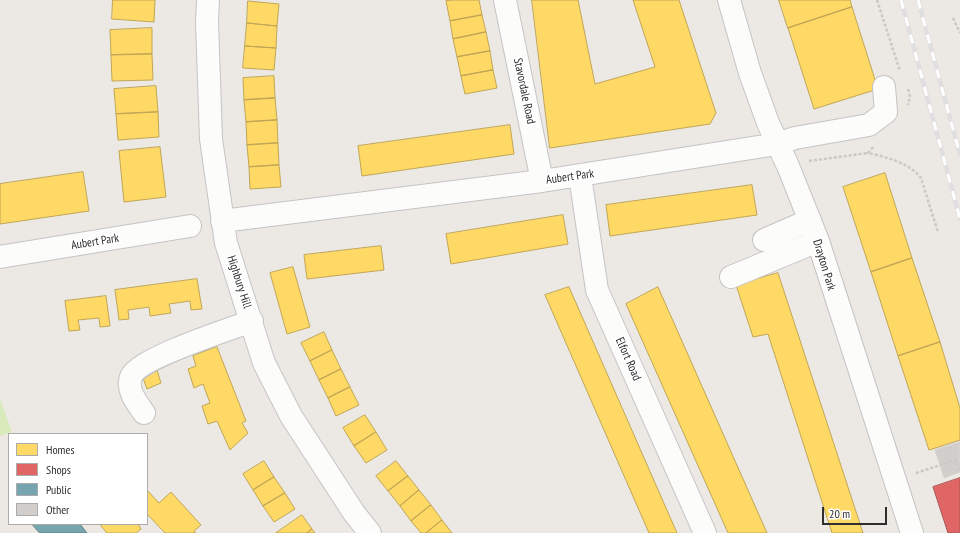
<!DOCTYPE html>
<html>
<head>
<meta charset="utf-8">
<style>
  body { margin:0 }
  #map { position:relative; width:960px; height:533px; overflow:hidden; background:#ece8e4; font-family:"PT Sans Narrow",sans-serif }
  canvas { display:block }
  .legend { position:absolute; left:8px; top:433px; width:140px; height:92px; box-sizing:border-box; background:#fff; border:1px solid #ababab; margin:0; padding:5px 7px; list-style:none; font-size:12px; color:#2e2e2e }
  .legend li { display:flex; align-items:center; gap:8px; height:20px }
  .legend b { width:20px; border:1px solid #ababab }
  .scale { position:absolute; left:822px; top:507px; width:65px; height:18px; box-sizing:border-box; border:2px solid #2e2e2e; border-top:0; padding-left:5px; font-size:12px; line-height:14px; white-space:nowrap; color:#2e2e2e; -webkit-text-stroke:3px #fff; paint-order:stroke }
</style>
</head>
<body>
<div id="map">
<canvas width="960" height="533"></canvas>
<ul class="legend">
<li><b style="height:11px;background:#ffd966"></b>Homes</li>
<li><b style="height:11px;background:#e06666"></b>Shops</li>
<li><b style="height:11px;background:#76a5af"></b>Public</li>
<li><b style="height:11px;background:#d1cecb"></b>Other</li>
</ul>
<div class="scale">20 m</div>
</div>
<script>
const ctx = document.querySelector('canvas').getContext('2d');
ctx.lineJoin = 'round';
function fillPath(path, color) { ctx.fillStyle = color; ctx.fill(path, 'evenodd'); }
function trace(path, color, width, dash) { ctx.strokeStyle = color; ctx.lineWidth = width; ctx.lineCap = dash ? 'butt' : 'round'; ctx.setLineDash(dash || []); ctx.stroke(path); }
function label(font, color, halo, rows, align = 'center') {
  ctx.font = font + ' "PT Sans Narrow",sans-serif'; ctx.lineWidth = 4; ctx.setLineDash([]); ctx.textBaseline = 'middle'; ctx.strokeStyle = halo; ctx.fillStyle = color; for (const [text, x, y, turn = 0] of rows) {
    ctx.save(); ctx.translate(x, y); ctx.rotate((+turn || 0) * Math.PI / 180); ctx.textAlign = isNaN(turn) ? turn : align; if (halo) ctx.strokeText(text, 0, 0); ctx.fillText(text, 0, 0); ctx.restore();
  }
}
fillPath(new Path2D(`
  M0,398L12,432L0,436Z`), '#d9eabb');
const homes = new Path2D(`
  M113,0H155L154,22L112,19Z
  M453,0H479L482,15L450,21L446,1Z
  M532,0H578L595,84L655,67L633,0H679L716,113L710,124L550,148Z
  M779,0H850L852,7L788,28Z
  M248,1L279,4L277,26L247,23Z
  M852,7L878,89L814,109L788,28Z
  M482,15L486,32L453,39L450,21Z
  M247,23L277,26L276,48L245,46Z
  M152,28V54L111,55L110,30Z
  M486,32L490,51L457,57L453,39Z
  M245,46L276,48L274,70L243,68Z
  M490,51L493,70L461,76L457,57Z
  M152,54L153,80L112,81L111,55Z
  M493,70L497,88L465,94L461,76Z
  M274,76L275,98L244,100L243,78Z
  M156,86L158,112L116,114L114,89Z
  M275,98L277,120L246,122L244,100Z
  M158,112L159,137L118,140L116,114Z
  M277,120L278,143L247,145L246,122Z
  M510,125L514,154L362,176L358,146Z
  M278,143L279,165L249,167L247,145Z
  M160,147L166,197L124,202L119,151Z
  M279,165L281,187L250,189L249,167Z
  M83,172L89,211L0,224V184Z
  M885,173L912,258L871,272L843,187Z
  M752,185L757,215L610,236L606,205Z
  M563,215L568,244L451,264L446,234Z
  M381,246L384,270L307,279L304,255Z
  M912,258L940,342L898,356L871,272Z
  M293,267L310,327L287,334L270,273Z
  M778,273L863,533H832L768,334L753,337L736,285Z
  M197,279L202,309L191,310L190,301L169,304L171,313L150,316L149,307L128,310L129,319L119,320L115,290Z
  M569,287L677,533H649L545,295Z
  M658,287L767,533H728L626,304Z
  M106,296L110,326L100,327L99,318L78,320L80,330L69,331L65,301Z
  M324,332L332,350L310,361L301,343Z
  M940,342L960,408V440L929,450L898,356Z
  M217,347L246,421L242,423L248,433L230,450L217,421L208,424L202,406L210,403L203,384L194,388L188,369L196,366L193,356Z
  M332,350L341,369L319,380L310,361Z
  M341,369L350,387L328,398L319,380Z
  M157,370L161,383L147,389L143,378Z
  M350,387L359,405L336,416L328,398Z
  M365,415L376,432L354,446L343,428Z
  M376,432L387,450L366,463L354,446Z
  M264,461L274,477L253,490L243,474Z
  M396,461L408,476L388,491L376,476Z
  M408,476L419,490L400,506L388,491Z
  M274,477L285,493L263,506L253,490Z
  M147,490L159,503L171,492L201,525L194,531L196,533H165L148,515L147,516Z
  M419,490L431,505L411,521L400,506Z
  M285,493L295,509L274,522L263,506Z
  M431,505L442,520L426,533H421L411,521Z
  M302,515L312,529L307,533H276Z
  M442,520L452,533H426Z
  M103,524H138L141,529L136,533H107L101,526Z
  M312,529L315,533H307Z`);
fillPath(homes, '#ffd966');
trace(homes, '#c0a655', 1);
const shops = new Path2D(`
  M960,478V533H948L933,487Z`);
fillPath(shops, '#e06666');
trace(shops, '#ab5555', 1);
const public = new Path2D(`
  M32,524H80L87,533H40Z`);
fillPath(public, '#76a5af');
trace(public, '#608188', 1);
const building = new Path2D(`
  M960,442V472L944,478L935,450Z`);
fillPath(building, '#d1cecb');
trace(building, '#d7d4d0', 1);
const minor = new Path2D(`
  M208,0L207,22L211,139L226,243L264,363L291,416L354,513L370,533
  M505,0L542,181
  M729,0L750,73L768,123L788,166L818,241L912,533
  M580,176L597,290L705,533
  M222,221L542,181L777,144L795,138L869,125L886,112L884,87
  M764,240L810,220
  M0,257L190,226
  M731,277L818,241
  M144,413C137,403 126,390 131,377C137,359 230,329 252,321`);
trace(minor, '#c5c4c5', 24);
trace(new Path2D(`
  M877,0L900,71
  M953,18L960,33
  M908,89L910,96L908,105
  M873,147L868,153C886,157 910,163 921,178L938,232
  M809,161L868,153
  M916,473L956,460L960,470`), '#c9c9c8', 2.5, [3, 2]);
trace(minor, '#fcfcfb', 22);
const rail = new Path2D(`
  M901,0L960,219
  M918,0L960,155`);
trace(rail, '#dfdfe1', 4.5);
trace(rail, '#fff', 3, [9]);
label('12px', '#2e2e2e', '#fff', [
  ["Stavordale Road",524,91,78],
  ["Aubert Park",570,177,-8],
  ["Aubert Park",95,242,-9],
  ["Drayton Park",824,265,73],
  ["Highbury Hill",239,282,72],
  ["Elfort Road",628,359,66]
]);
</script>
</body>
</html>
